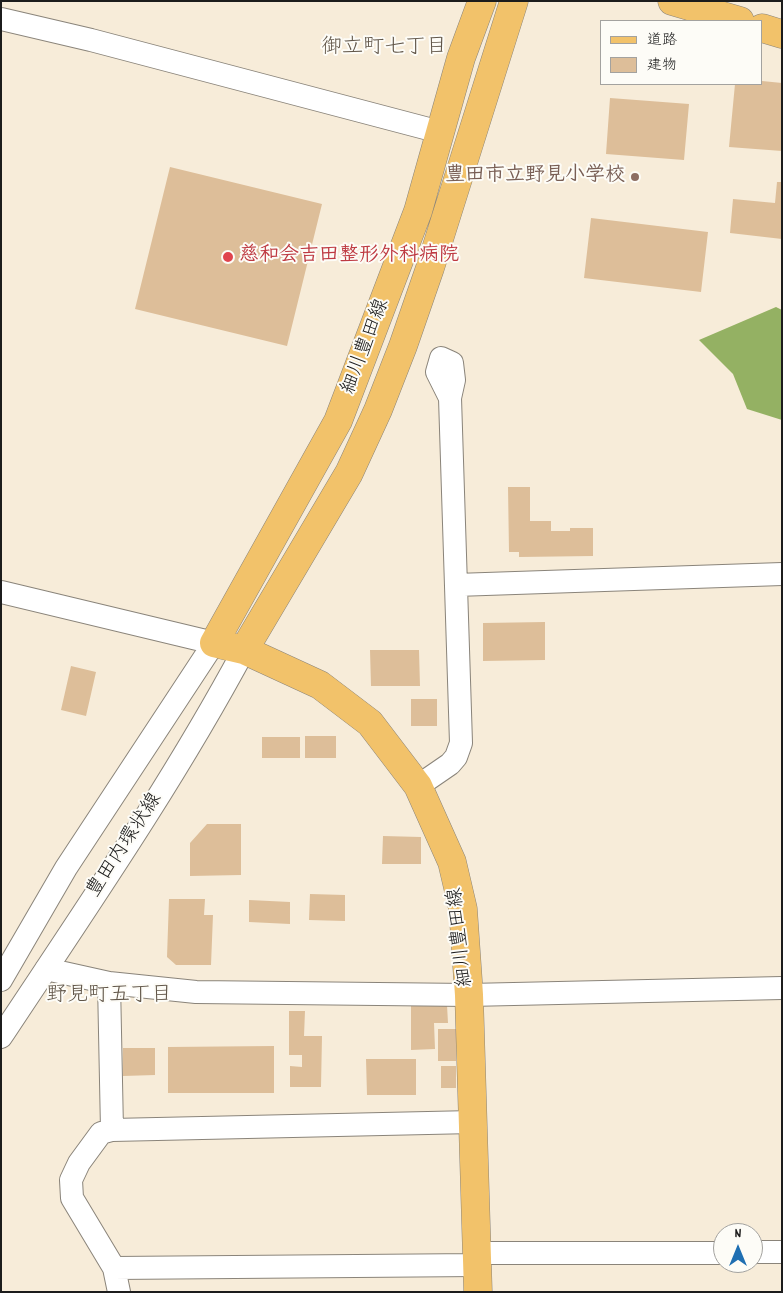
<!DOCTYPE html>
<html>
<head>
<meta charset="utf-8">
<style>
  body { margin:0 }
  #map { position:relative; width:783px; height:1293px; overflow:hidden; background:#f7ecd9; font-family:Dekko,"Klee One",sans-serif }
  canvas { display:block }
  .frame { position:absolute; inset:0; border:2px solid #1c1c1c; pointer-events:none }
  .legend { position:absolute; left:600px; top:20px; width:162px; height:65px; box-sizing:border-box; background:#fdfcf7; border:1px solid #a3a29f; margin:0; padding:6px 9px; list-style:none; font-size:15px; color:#1c1c1c }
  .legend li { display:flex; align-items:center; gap:10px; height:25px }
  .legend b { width:25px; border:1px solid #a3a29f }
  .north { position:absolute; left:713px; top:1223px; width:50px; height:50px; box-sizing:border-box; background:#fdfcf7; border:1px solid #a3a29f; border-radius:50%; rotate:0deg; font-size:14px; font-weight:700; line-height:20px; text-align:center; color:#1c1c1c }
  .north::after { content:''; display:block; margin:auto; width:18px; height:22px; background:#1f6fb2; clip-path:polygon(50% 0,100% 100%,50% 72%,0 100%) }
</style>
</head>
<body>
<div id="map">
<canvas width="783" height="1293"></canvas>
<div class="frame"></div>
<ul class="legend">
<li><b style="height:6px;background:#f2c26a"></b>道路</li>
<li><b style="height:14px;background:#ddbe99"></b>建物</li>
</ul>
<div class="north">N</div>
</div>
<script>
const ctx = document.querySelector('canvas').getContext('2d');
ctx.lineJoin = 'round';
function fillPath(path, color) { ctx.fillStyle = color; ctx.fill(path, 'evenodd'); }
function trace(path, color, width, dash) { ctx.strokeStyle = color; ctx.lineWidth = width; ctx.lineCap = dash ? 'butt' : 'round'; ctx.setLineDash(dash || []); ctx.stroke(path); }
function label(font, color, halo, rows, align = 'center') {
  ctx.font = font + ' Dekko,"Klee One",sans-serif'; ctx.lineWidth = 4; ctx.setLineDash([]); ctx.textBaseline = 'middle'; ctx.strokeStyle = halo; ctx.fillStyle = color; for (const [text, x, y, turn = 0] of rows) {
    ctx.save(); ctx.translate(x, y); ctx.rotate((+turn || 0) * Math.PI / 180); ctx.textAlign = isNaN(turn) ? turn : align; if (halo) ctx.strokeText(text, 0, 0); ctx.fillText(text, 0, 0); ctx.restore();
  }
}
fillPath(new Path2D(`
  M776,307L782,310V420L747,409L733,374L699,340Z`), '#94b163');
fillPath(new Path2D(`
  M762,81L782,83V151L729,147L735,84H762Z
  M610,98L689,104L684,160L606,154Z
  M170,167L322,204L287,346L135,309Z
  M777,182H782V239L730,233L733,199L775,203Z
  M591,218L708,232L701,292L584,278Z
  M508,487H530V521H551V531H570V528H593V556L519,557V552H509Z
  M545,622V660L483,661V623Z
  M370,650H419L420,686H371Z
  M71,666L96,672L86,716L61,710Z
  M411,699H437V726H411Z
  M305,736H336V758H305Z
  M262,737H300V758H262Z
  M207,824H241V875L190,876V843Z
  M383,836L421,837V864H382Z
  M310,894L345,895V921L309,920Z
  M169,899H205L204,915H213L211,965H176L167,957Z
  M249,900L290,902V924L249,922Z
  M411,1005H447L448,1023H434L435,1049L411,1050Z
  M289,1011H305L304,1036H322L321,1087H290V1066L302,1067V1055H289Z
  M438,1029H456V1061H438Z
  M274,1046V1093H168V1047Z
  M123,1048H155V1075L123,1076Z
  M366,1059H416V1095H367Z
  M441,1066H456V1088H441Z`), '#ddbe99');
const minor = new Path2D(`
  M1,19L91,40L440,132
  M441,358L452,363L454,380L450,398L437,372Z
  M456,585L782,574
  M1,592L214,643L66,868L1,980
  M418,786L450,764L456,757L461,743L450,398
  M46,969L109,983L196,992L469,995L782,988
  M109,983L112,1130L101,1133L79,1163L71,1180L72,1198L114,1268L119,1292
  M1,1037C85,910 172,784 244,650
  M112,1130L473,1122
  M753,1252H782
  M477,1253H723
  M114,1268L477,1265`);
const major = new Path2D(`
  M244,650L349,473L378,410L403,346L430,268L514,1
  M478,1292L469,995L463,909L452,862L418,786L370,723L320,685L244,650L214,643L338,421L418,211L461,58L482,1`);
const highway = new Path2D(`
  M672,1L740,21
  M762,28L782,34`);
trace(minor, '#8a847a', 24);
trace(major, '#8a847a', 29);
trace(highway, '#8a847a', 29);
trace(minor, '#fff', 22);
trace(major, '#f2c26a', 28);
trace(highway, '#f2c26a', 28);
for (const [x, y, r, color] of [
  [635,177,5,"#8d6e63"],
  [228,257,6,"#e0444e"]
]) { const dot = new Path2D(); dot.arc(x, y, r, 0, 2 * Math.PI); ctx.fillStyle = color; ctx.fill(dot); trace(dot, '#fdfcf7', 2); }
label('bold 20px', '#785e54', '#fdfcf7', [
  ["豊田市立野見小学校",625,177]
], 'right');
label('bold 20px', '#be3a42', '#fdfcf7', [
  ["慈和会吉田整形外科病院",239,257]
], 'left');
label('20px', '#1c1c1c', '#fdfcf7', [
  ["細川豊田線",367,347,-69],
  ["豊田内環状線",126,846,-57],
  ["細川豊田線",462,937,-96]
]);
label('21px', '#605548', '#fdfcf7', [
  ["御立町七丁目",384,49],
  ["野見町五丁目",109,997]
]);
</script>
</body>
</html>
